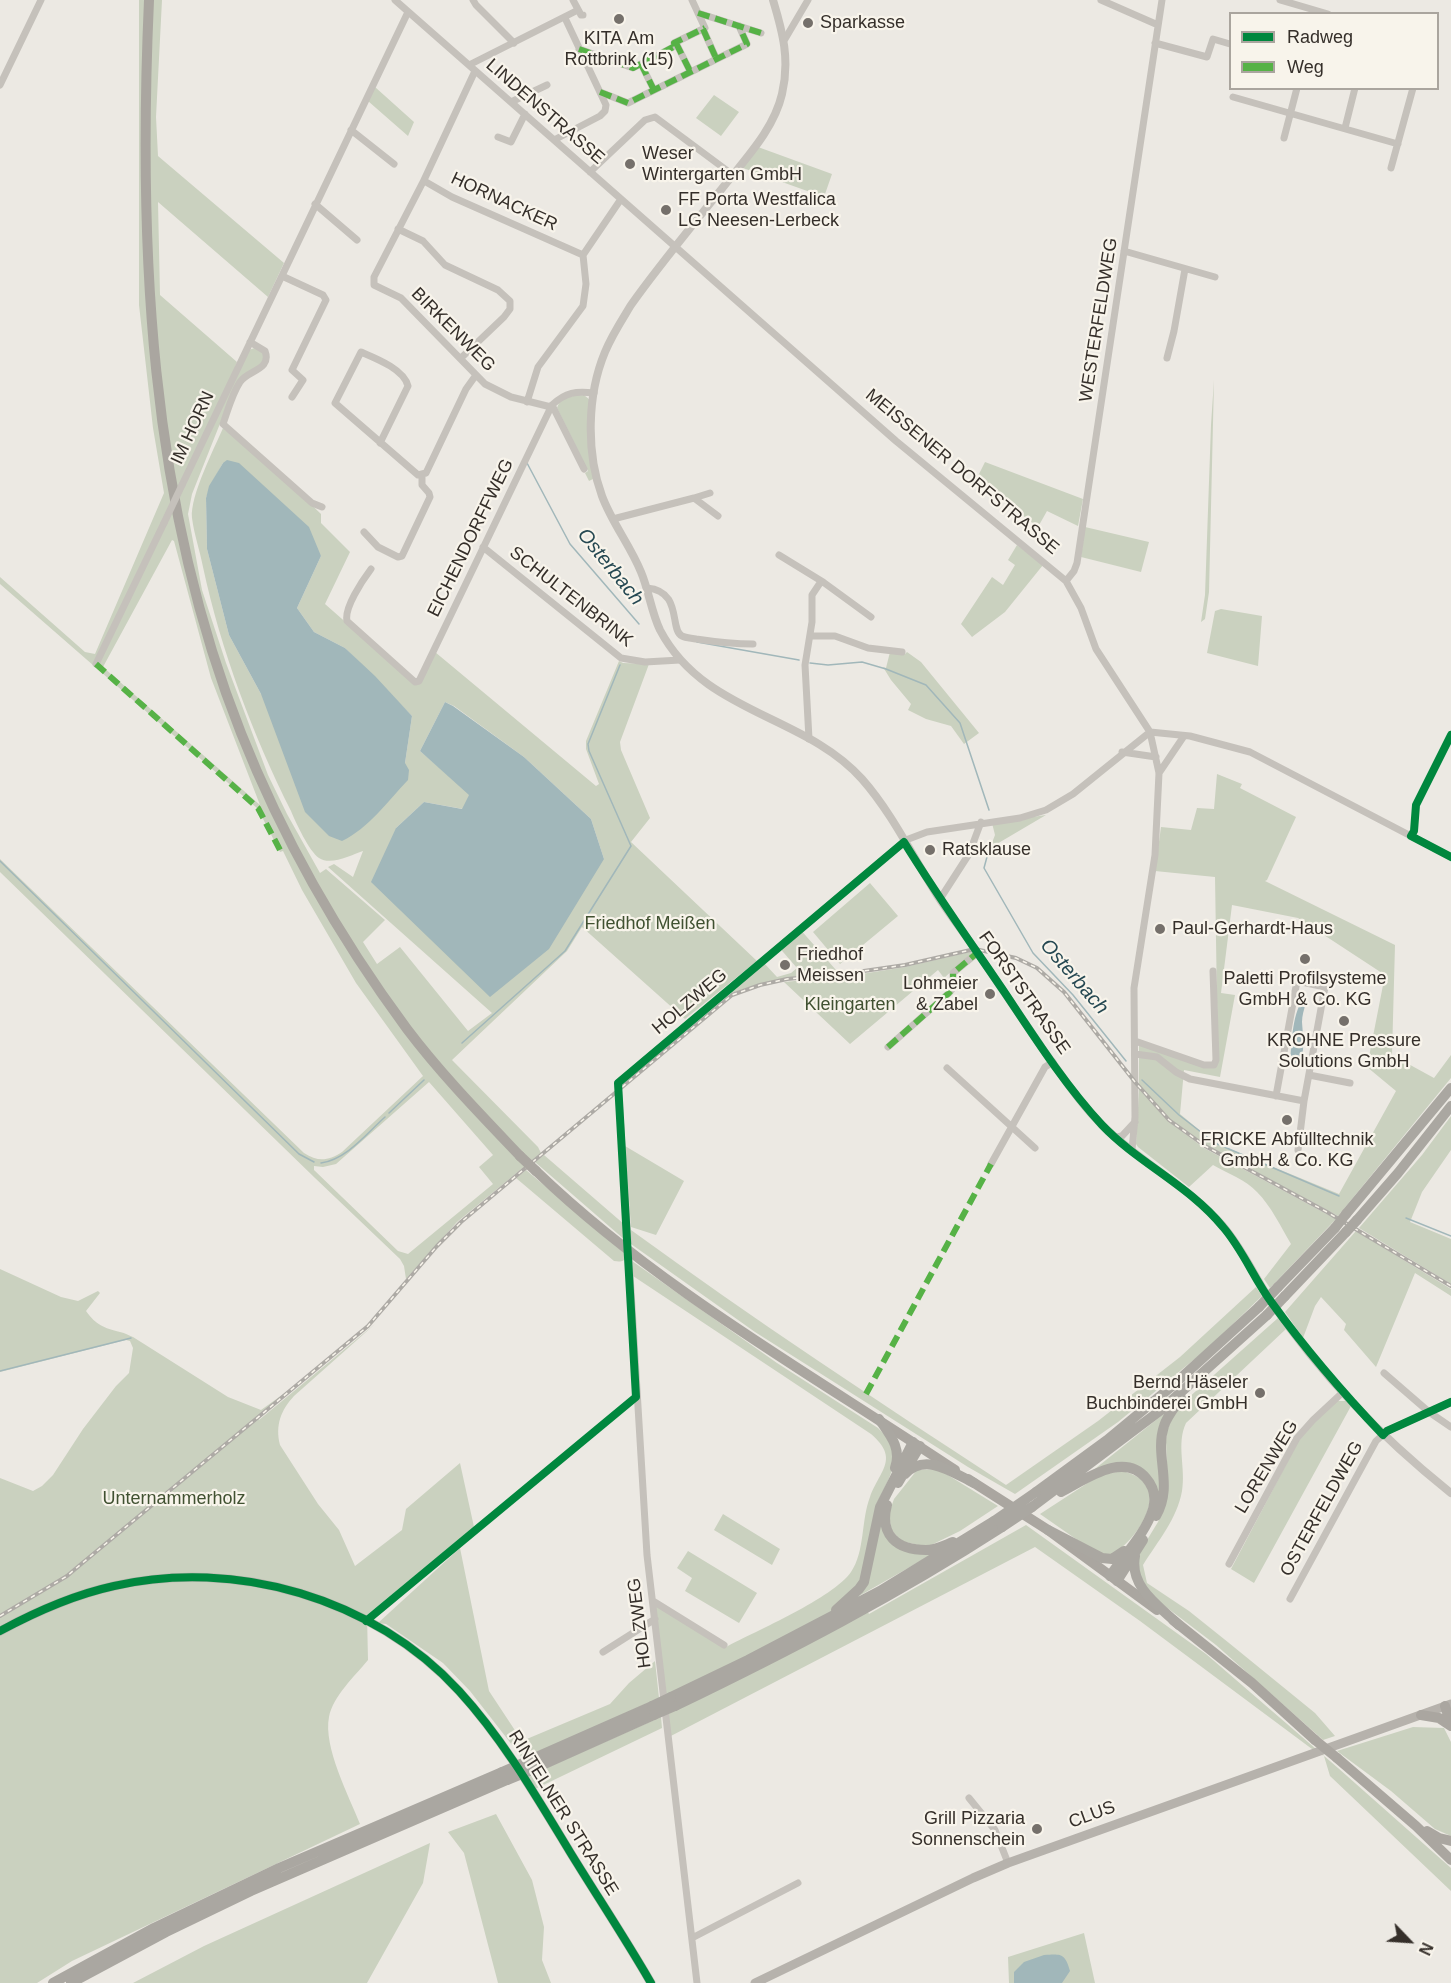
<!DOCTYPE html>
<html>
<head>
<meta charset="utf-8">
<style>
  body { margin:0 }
  #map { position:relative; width:1451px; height:1983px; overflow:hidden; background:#ece9e3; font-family:Arial,sans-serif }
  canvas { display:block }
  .legend { position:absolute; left:1229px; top:12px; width:210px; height:78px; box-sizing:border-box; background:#f8f4eb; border:2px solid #aaa59e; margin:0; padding:8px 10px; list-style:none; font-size:18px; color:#352f2a }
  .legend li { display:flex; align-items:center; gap:12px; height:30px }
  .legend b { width:30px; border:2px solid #aaa59e }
  .north { position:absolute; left:1379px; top:1911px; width:60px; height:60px; -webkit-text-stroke:4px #f8f4eb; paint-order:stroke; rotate:115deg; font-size:16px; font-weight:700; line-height:24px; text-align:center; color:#352f2a }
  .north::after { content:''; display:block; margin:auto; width:21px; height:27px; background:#352f2a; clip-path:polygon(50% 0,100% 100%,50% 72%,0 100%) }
</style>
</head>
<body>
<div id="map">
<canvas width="1451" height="1983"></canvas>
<ul class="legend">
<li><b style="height:8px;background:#00873e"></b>Radweg</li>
<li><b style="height:8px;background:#56b246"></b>Weg</li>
</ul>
<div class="north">N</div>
</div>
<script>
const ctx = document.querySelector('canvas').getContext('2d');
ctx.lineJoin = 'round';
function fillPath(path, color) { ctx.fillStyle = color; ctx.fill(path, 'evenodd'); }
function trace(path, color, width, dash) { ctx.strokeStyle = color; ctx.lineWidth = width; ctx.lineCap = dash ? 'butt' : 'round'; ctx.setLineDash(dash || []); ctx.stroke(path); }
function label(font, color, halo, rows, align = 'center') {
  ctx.font = font + ' Arial,sans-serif'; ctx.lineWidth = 4.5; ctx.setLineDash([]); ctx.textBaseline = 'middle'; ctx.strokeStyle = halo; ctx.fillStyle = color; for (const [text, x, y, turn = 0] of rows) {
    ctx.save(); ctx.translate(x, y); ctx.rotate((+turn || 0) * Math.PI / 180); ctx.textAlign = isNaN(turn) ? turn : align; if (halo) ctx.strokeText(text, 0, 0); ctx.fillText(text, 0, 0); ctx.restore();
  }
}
fillPath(new Path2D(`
  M139,0H162L156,117L158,156L284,263L268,297L158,202L160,295L237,362L235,367L237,371L249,350L257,347L264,353L263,361L231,396L192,494L188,514L202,590L226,663L268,775L287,814L320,873L326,869L385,920L363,942L377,964L400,947L468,1031L492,1013L328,867L334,864L353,877L363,851C351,855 331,866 319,858C309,851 296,823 291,811C253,735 221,651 203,567C200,551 194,534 192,518C190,496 214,449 223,428L291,485L321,514V523L350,552L325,604L417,685L435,652L596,786L599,784L586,749V741L619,661L623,663L649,664L620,742L621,750L650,818L631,842L757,961L685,1019L582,927L567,951L452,1060L538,1147L541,1153L457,1222L406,1279L404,1266L400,1259L315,1178L0,872V859L304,1153C318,1162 328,1161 342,1152L423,1076L356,983L302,890L283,851L280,852L258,809L0,584V577L85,652L95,654L164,493L153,428L139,305ZM223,463L321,556L297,608L314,632L345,648L412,716L405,763L261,694L229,635L207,549L206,498L210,486ZM172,540L174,541L211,678L260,805L103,667ZM445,702L454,706L524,757L591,819L604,859L396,828L424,802L463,809L470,794L420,751ZM429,1082L493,1155L479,1167L493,1184L408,1254L398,1251L314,1170V1166L323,1167L336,1164Z
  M375,87L414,122L408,136L368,101Z
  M714,95L739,112L721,136L696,118Z
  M758,147L832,174L824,197L743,168Z
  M1214,380L1209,592L1205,619L1201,622L1205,595L1211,425Z
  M584,395L590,400L595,478L589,481L585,473L588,471L557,408C561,396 572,396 584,395Z
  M985,462L1083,499L1078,526L1047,511L1038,527L976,480Z
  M1085,527L1149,542L1141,572L1081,557Z
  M1017,545L1043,565L1005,612L972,637L961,624L992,577L1003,585L1015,565L1008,560Z
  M1221,609L1262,616L1258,666L1207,653L1215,611Z
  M890,652L905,654L907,652L921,662L979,733L964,744L951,726L926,719L908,710L911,704L891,680L883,667L886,668Z
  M1217,774L1242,784L1240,788L1296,817L1267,880L1265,881L1395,945L1392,1055L1434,1078L1451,1055V1078L1338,1216L1206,1145L1170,1119L1139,1085V1044L1201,1066L1218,1064L1215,877L1155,871L1161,827L1191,830L1197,808L1214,809ZM1232,905L1298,918L1385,975L1367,1067L1396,1091L1339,1194L1215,1143L1180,1114L1184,1070L1220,1077L1235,995L1221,993Z
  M1046,815L990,848L995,835L992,823Z
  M870,883L898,916L840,964L813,932Z
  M799,928L836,970C800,975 766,981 732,993L730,991L764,963L777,977L791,973L797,968L777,945Z
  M974,951L944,978L938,970L850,1044L784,982L849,976L905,967Z
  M1139,1089L1168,1121L1204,1148L1336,1219L1270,1288L1264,1279L1291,1244C1281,1227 1271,1206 1257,1192C1246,1180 1227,1173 1213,1165L1189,1187L1138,1147L1136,1144Z
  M1451,1116V1150L1422,1192L1410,1222L1451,1239V1284L1359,1228L1422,1155Z
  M625,1146L684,1181L656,1235L631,1227Z
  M544,1155L625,1225V1240L535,1162Z
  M526,1170L628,1256C624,1262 620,1262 614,1261L516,1178Z
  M631,1230C753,1319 879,1402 1006,1485L1098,1421L1180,1357L1256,1287L1262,1296L1208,1348L1118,1422L1015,1494L968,1467L755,1332L631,1244Z
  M1356,1231L1451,1289V1296L1415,1273L1376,1367L1344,1330L1346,1324L1321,1297L1315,1306L1303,1338L1285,1312Z
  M632,1261L777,1363L878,1428C883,1433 891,1439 893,1447C899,1466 883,1490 875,1507L888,1538L938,1551L859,1596L869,1614L1026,1525L1206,1654L1338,1768L1451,1868V1891L1330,1776L1324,1756L1316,1752L1140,1621L1035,1547L667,1738L652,1601L726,1647C756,1631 833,1598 851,1572C865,1552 861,1520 870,1497C880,1470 900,1459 871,1434L633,1276Z
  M0,1269L61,1297L78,1301L98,1291L100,1293L86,1311C96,1325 104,1328 120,1332C125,1333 130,1336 133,1337L228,1397L261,1410L296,1385L258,1417L259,1420L375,1324L294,1396C281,1410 275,1425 280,1445L318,1504L339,1530L355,1566L402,1530L406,1509L460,1463L474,1527L367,1615L368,1660C355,1676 333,1696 329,1717C323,1747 349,1796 360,1824L72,1961L37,1983H0V1478L33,1491L42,1486L53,1475L83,1429L116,1386L129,1373L133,1348L130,1341L126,1340L0,1372Z
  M1278,1318L1286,1329L1186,1423C1176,1444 1186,1468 1182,1491C1177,1519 1158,1541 1143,1565L1147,1583L1189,1611L1229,1643L1315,1713L1335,1736L1323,1740L1216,1645L1149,1594L1136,1570L1139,1553L1158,1522L1165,1506L1168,1490L1166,1442L1167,1431L1172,1418L1187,1399Z
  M1337,1401H1347L1351,1406L1254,1583L1231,1569L1299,1440L1315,1421Z
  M1166,1412L1158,1503L1141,1468L1091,1472Z
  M938,1469L998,1506L960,1531L927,1547L901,1541L891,1529L889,1513L894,1499L917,1470Z
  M1122,1471C1175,1483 1141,1538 1110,1556L1096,1553L1040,1514L1100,1475Z
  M723,1514L780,1549L772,1565L714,1530Z
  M460,1548L489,1691L522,1741L610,1704L629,1683L655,1661L659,1698L523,1759L470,1691L443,1663L386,1624L378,1623Z
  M688,1551L757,1593L739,1623L685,1591L692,1578L677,1568Z
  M661,1717L662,1728L535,1789L528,1776Z
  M1413,1727L1444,1728L1451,1742V1836L1435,1829L1391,1791L1337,1751Z
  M496,1814L532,1880L544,1927L542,1960L551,1983H498L464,1853L448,1832Z
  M430,1843L423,1883L367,1983H133L204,1946Z
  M1084,1933L1095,1983H1062L1014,1972V1983H1009L1008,1957Z`), '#cad1bf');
fillPath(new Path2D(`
  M227,460L239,463L309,527L321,556L297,608L314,632L345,648L375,676L412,716L405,763L409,770L408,780C388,801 369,828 342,841L329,836L305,812L261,694L229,635L207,549L206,498L209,486L223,463Z
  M445,702L453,706L524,757L591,819L604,859L549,949L490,997L371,882L396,828L424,802L462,809L469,795L420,751Z
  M1303,999L1306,1003C1304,1009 1302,1016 1302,1022C1303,1037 1306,1055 1297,1068L1290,1067C1291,1048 1292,1014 1303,999Z
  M1044,1955C1061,1954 1065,1953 1070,1971L1062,1983H1014V1972L1024,1962Z`), '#a1b7ba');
trace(new Path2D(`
  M527,463L570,544L639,624
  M697,642L799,660
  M810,663L828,665L862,662L886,669L926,685L960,723L989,810
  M991,842L984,868L1033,953L1073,995L1126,1061
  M0,861L299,1154L314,1162
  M462,1043L565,951L631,846L589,751L588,744L620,665
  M1142,1080L1179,1115L1215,1143L1339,1196
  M389,1113L424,1080
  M321,1163C347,1159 366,1134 385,1117
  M1406,1218L1451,1236
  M0,1371L131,1338`), '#a1b7ba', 1.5);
trace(new Path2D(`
  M395,0L896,441L1066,581L1081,608L1096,649L1150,732L1159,773L1155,855L1134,988L1135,1117L1132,1150
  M473,0L476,5L514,43
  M573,0L581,15H583
  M1101,0L1158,25
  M1280,0L1328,14
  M698,13L761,33
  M703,29L716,58
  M785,39L808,0
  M1155,43L1207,57L1213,39L1230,44
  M675,46L674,43L705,28L692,0
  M675,46L677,45L690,71
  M579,49L633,68L675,46
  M641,64L654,90
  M469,65L578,10
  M475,71L424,180L426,182L452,197L583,255
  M0,85L41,0
  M600,92L628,103L747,44L739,26
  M1233,97L1398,144
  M511,102L547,85
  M1345,128L1355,88
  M351,130L394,164
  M498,137L511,142L525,114
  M1284,138L1297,88
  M554,140L600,116L605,111L606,105L565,18
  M1391,168L1413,88
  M590,172L645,120L655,117L733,175
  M424,180L374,277V285L401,298L485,384L511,397L551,407L552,406
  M315,204L357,240
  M398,229L423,241L445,265L498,290L510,301V309L504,317L461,358
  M1124,251L1215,277
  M282,276L323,295L326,300L292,370L303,380L292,397
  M250,342L265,351C272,370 248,370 240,382C232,394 228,410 223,424L312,503L322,507
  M1167,358L1174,331L1185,269
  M527,402L538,367L583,306L586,284L583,255L621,199
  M552,405L584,469
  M552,405C566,392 576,391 594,393
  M380,443L408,386C404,369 375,358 361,352L335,403L418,475L426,473L466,389L476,375
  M182,485L408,12
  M694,498L710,493
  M613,519L694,498L718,516
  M364,532L378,547L398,557L402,556L430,497L429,493L422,485V475
  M483,547L621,658L645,662L680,660
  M779,555L823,582L871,617
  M371,569C362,581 344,608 347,621L415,682L419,681L551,407
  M1066,581L1074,571L1077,563L1162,0
  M647,588C683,591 669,630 682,636C686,638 692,638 696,639C716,642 733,644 753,644
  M810,636H835L868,648L902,652
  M96,664L164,523
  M1150,732L1190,736L1250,752L1451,857
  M809,739L805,665L812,622V595L820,583L823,582
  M1122,752L1156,757
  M1159,773L1184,736
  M940,899L969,854L981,822
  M1135,1041L1204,1065H1214L1216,1060L1213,971
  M888,1047L949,993L953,988V973L977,953
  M1135,1054L1157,1057L1176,1072L1190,1079L1304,1101L1325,987L1297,981L1276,1096
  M947,1068L1035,1148
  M1309,1075L1350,1083
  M1116,1137L1122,1136L1135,1122
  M1298,1150L1304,1101
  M991,1164L1045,1067L1053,1062
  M628,1242L618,1083L906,840L927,832L1020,818L1046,810L1073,794L1150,732
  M629,1258L647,1555L697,1983
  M1384,1373L1429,1412L1451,1427
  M1229,1564L1297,1438L1313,1420L1342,1393
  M1290,1599L1376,1441L1387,1431L1451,1402
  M653,1601L724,1645
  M603,1652L655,1619
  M969,1798L995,1830L1008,1863
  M692,1938L798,1883`), '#c5c1bb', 7);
trace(new Path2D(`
  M773,0C783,33 790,60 782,94C774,129 746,158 724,186C693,225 660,264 631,305C622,320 612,335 605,352C587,395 586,453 602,496C612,523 630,545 641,572C649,591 651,611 660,630C704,714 804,714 862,779C892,813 913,857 937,895C950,915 964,933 977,952C999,984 1020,1016 1042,1048C1061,1074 1080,1104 1104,1127C1141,1163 1188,1186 1222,1225C1243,1249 1255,1278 1272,1303C1321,1375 1383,1439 1451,1493`), '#c5c1bb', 8);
trace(new Path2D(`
  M0,1631C37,1611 73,1595 114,1586C235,1558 374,1598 459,1691C503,1739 536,1796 570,1852C597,1896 625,1938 651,1983
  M755,1983L973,1878L1008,1863L1451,1704`), '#b6b2ac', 9);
trace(new Path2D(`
  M149,0C138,246 149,501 241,733C283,839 339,937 407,1029C441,1074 481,1115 520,1156
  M536,1171C660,1290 813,1375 955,1470
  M968,1479L1048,1530L1157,1610
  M1173,1620L1252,1683L1315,1740
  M1445,1706L1451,1725
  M1421,1715L1439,1718L1451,1726
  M1337,1758L1416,1826L1451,1860
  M1427,1831L1439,1838L1451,1841`), '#aaa6a0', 10);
trace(new Path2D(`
  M1346,1214L1451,1088
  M1357,1220L1398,1173L1451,1106
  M1278,1287L1335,1228
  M1285,1296L1346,1232
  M879,1419C890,1435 902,1448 895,1468
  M905,1474C926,1452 953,1473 974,1483
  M898,1483L920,1446
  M1036,1492L1107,1440L1171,1387L1259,1307
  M1061,1492C1085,1480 1123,1451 1146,1478C1154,1487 1156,1498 1153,1509C1146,1533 1124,1555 1110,1576
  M887,1505C879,1535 897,1550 926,1550C935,1550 945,1545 953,1542
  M1032,1507L1161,1410L1267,1315
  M1156,1516C1174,1485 1154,1456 1164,1426C1167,1416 1175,1407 1181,1398
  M1048,1530L1102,1558L1112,1559L1124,1551
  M1135,1556C1129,1587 1159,1606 1179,1625
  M1117,1581L1143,1540
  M836,1610L859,1589L864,1582L880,1507L913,1442
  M671,1697L748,1660L880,1591L994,1521
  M675,1706C787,1652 897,1595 1002,1527
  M525,1762L652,1706
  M529,1771L654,1715
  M53,1983L154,1928L279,1868L502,1772
  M71,1983L166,1932L251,1891L507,1780`), '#aaa7a1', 10);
const rail = new Path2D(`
  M0,1616L67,1576L80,1565L368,1326L437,1246L461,1222L732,995L760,985L787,979L850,973L905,965L975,949L1016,958L1037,968L1064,992L1135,1082L1169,1120L1205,1146L1327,1212L1451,1286`);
trace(rail, '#adaaa5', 4);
trace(rail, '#f8f4eb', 1.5, [4.5]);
trace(new Path2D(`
  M164,523L182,485`), '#c5c1bb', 7);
trace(new Path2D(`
  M520,1156L536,1171
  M1315,1740L1337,1758`), '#aaa6a0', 10);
trace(new Path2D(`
  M1335,1228L1346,1214
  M1346,1232L1357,1220
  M1259,1307L1278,1287
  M1267,1315L1285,1296
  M994,1521L1036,1492
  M1002,1527L1032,1507
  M652,1706L671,1697
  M654,1715L675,1706
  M502,1772L525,1762
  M507,1780L529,1771`), '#aaa7a1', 10);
trace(new Path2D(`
  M698,13L761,33
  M703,29L716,58
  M675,46L674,43L705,28
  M675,46L677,45L690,71
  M579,49L633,68L675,46
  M641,64L654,90
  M600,92L628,103L747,44L739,26
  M96,664L258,808L280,850
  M888,1047L949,993L953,988V973L977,953
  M866,1394L991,1164`), '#56b246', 6, [12, 6]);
trace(new Path2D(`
  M1451,735L1416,805L1414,831L1411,836L1451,857
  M366,1621L636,1397L618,1083L904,842C936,894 971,943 1005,993C1035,1038 1065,1085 1102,1125C1138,1163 1189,1185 1223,1227C1243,1250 1254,1279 1272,1303C1306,1350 1343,1393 1383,1435L1387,1431L1451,1402
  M0,1631C37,1611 73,1595 114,1586C235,1558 374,1598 459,1691C503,1739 536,1796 570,1852C597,1896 625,1938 651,1983`), '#00873e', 8);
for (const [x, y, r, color] of [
  [619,19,6,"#75706b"],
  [808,23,6,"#75706b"],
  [630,164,6,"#75706b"],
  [666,210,6,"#75706b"],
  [930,850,6,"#75706b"],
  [1160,929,6,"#75706b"],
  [1305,959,6,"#75706b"],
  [785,965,6,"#75706b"],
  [990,994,6,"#75706b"],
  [1344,1021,6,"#75706b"],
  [1287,1120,6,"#75706b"],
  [1260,1393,6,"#75706b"],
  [1037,1829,6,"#75706b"]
]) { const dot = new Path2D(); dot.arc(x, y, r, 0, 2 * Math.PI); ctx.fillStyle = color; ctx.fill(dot); trace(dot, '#f8f4eb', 2); }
label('18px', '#352f2a', '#f8f4eb', [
  ["Sparkasse",820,23],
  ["KITA Am",619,39,"center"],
  ["Rottbrink (15)",619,60,"center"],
  ["Weser",642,154],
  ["Wintergarten GmbH",642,175],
  ["FF Porta Westfalica",678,200],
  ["LG Neesen-Lerbeck",678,221],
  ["Ratsklause",942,850],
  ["Paul-Gerhardt-Haus",1172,929],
  ["Friedhof",797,955],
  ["Meissen",797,976],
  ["Paletti Profilsysteme",1305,979,"center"],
  ["GmbH & Co. KG",1305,1000,"center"],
  ["Lohmeier",978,984,"right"],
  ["& Zabel",978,1005,"right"],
  ["KROHNE Pressure",1344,1041,"center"],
  ["Solutions GmbH",1344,1062,"center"],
  ["FRICKE Abfülltechnik",1287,1140,"center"],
  ["GmbH & Co. KG",1287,1161,"center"],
  ["Bernd Häseler",1248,1383,"right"],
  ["Buchbinderei GmbH",1248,1404,"right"],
  ["Grill Pizzaria",1025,1819,"right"],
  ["Sonnenschein",1025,1840,"right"]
], 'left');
label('18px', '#352f2a', '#f8f4eb', [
  ["LINDENSTRASSE",545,112,41],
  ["HORNACKER",504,202,25],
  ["WESTERFELDWEG",1099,320,-81],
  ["BIRKENWEG",453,330,45],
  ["IM HORN",193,428,-65],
  ["MEISSENER DORFSTRASSE",962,472,40],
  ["EICHENDORFFWEG",471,538,-64],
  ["SCHULTENBRINK",571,597,38],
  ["FORSTSTRASSE",1024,993,55],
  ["HOLZWEG",690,1002,-40],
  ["LORENWEG",1267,1467,-59],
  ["OSTERFELDWEG",1322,1509,-61],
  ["HOLZWEG",640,1623,-97],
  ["RINTELNER STRASSE",563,1813,58],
  ["CLUS",1092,1815,-20]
]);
label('18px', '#405131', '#f8f4eb', [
  ["Friedhof Meißen",650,924],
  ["Kleingarten",850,1005],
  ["Unternammerholz",174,1499]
]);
label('italic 20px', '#254852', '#f8f4eb', [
  ["Osterbach",610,567,51],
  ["Osterbach",1074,977,49]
]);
</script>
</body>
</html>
